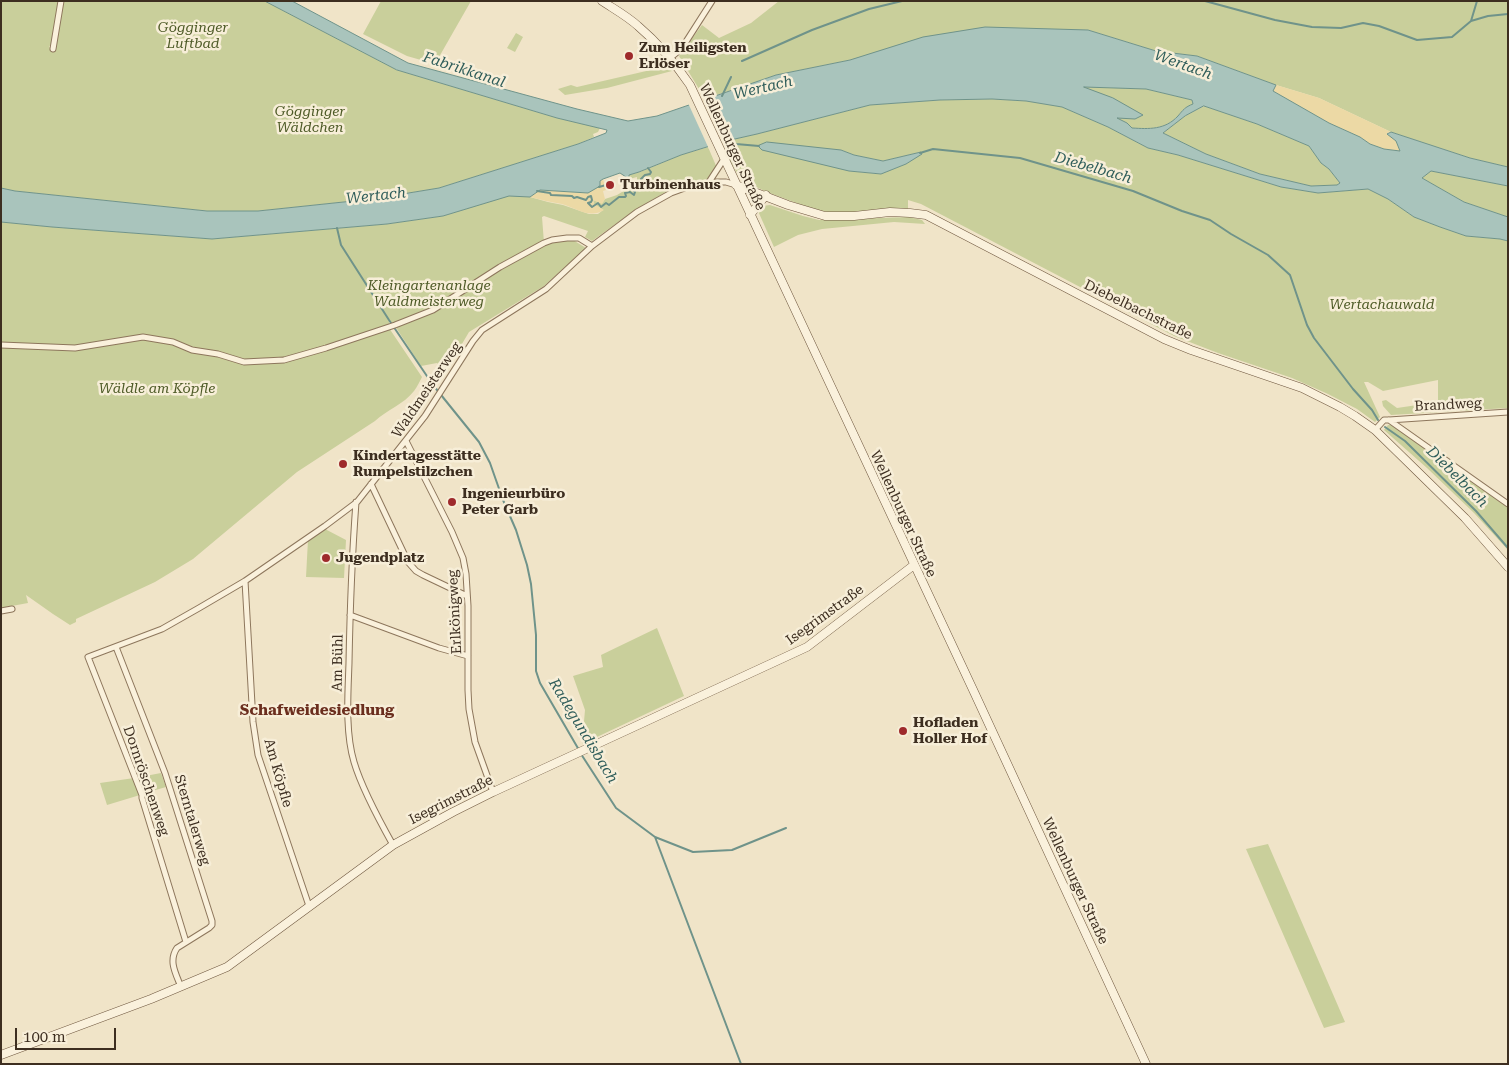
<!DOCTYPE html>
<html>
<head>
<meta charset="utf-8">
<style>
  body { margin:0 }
  #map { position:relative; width:1509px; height:1065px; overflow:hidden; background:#f0e4c8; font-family:"Roboto Serif",serif }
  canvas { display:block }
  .frame { position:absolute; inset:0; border:2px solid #3d2e20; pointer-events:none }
  .scale { position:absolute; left:15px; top:1028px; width:101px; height:22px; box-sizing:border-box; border:2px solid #3d2e20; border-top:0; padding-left:6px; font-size:15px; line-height:18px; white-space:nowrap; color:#3d2e20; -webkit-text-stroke:4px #f7eed8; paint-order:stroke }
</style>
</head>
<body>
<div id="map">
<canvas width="1509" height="1065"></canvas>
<div class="frame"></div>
<div class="scale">100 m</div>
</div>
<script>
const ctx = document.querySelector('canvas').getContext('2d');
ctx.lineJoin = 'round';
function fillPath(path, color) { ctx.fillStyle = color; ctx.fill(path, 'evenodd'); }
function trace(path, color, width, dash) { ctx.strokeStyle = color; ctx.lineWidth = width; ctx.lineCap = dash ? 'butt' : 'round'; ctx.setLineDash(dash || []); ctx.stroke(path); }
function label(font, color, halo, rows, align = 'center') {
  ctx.font = font + ' "Roboto Serif",serif'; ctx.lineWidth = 5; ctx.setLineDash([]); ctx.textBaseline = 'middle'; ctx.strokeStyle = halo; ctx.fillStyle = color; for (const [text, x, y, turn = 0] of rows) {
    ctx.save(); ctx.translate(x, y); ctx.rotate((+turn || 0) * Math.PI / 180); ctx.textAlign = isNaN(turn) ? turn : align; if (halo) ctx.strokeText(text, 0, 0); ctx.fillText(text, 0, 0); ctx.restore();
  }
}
fillPath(new Path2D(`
  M1,1H60L52,43L49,47L55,48L63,1H265L397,70L557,118L600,128L598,132L593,134L594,137L578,144L439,188L372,199L258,211H207L15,191L1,188Z
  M381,1H471L435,64L407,56L363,34Z
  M779,1H1508V167L1470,158L1391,132L1319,98L1276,85L1197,56L1156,51L1088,30L850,60L776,75L705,99L679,56L702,25L719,38L751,23Z
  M516,33L523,37L515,52L507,48Z
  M668,66L672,71L607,88L565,95L558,89L571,85L577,87Z
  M1082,86L1146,89L1192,100L1193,104C1185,107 1183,110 1178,116C1165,130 1149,129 1132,128L1127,123L1115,118Z
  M992,99L1026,101L1062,107L1108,127L1148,148L1178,155L1281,187L1318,193L1368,189L1388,199L1414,217L1440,227L1466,236L1500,239L1508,241V408L1391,415L1383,406L1382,401L1386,400L1397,408L1438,402V380L1383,391L1368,382H1364L1380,417L1375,422L1357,409L1328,394L1292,378L1218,353L1174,336L921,204L908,200V209H889L852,213H834L815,210L767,192L743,181L737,173L728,157L732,152L731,149L726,141L757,134L870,105L940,100ZM841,150L854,155L883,161L921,152L906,164L880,174L849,171Z
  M1204,106L1257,124L1309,146L1321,163L1329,169L1340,183L1337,185L1311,186L1260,174L1206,154L1163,133L1185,116Z
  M708,147L717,168L709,179L693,182L669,190L635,210L592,241L585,237L588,231L544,216L542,217L544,243L573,240L586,248L544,286L469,332L446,371L437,363L421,366L395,326L389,321V328L422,377C420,381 417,387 414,391C404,404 387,410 375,421L297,472L193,559L155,582L76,619V622L70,625L53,614L26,595L28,603L1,608V222L53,227L212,239L387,224L443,216L509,195L530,197L548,202L563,205L589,214H598L603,210L594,204L593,200L602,203L605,199L617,195L637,183V177L629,179V175L640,172L681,155Z
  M1431,171L1508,186V217L1464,202L1422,178Z
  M770,205L803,216L819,220L909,217L922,220L925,224L894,222L822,229L798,235L774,247L758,211L762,206Z
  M1388,425H1395L1508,507V550L1474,513L1427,468L1384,430Z
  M325,529L346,540L344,578L306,577L308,540Z
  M657,628L684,696L582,744L585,710L573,676L603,667L601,655Z
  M161,773L166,787L145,793L140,777Z
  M134,778L140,795L107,805L100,783Z
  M1268,844L1345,1022L1324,1028L1246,849Z`), '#c9cf9b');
fillPath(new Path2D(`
  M1276,85L1319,98L1391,132L1387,133L1396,141L1400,151L1384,149L1370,144L1360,137L1329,123L1272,91Z
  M603,179L606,190L603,191L605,199L602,204L593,200L594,204L604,210C589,219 576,208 562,204C551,202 541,200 530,197L540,190L588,193Z`), '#ecd9a5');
const water = new Path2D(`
  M265,1H292L408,63L577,109L628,121L657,116L776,75L850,60L923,37L985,27L1088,30L1156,51L1197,56L1276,85L1273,91L1329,123L1360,137L1370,144L1384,149L1400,151L1396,141L1387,134L1391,132L1470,158L1508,167V186L1431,171L1422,178L1464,202L1508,217V241L1500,239L1466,236L1440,227L1414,217L1388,199L1368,189L1318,193L1281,187L1178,155L1148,148L1108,127L1062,107L1026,101L992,99L940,100L870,105L757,134L726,141L681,155L639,172L629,175V179L620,173L603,179L600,181V186L588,193L540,190L530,197L509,196L443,216L387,224L212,239L52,227L1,222V188L15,191L207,211H258L372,199L439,188L578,144L606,133L607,130L557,118L397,70ZM1084,87L1146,89L1192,100L1193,104C1185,107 1183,110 1178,116C1165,130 1149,129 1132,128L1127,123L1117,118L1135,119L1143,115L1113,98ZM1204,106L1257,124L1309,146L1321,163L1329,169L1340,183L1337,185L1311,186L1260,174L1206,154L1163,133L1185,116Z
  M767,142L841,150L854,155L883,161L921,152L922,154L906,164L881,174L849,171L762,150L758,146Z`);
fillPath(water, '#a9c4bc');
trace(water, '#6f938a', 1);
fillPath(new Path2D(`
  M704,97L725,143L709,149L688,103Z`), '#f0e4c8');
trace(new Path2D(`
  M1205,1L1275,20L1312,27L1341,28L1363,23L1379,26L1417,40L1452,37L1471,21L1477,1
  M1471,21L1488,16L1508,14
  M742,61L812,30L869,9L902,1
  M722,96L731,77
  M730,139L736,144L759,146
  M920,153L933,149L1020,158L1133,191L1182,211L1210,220L1231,234L1268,255L1290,275L1307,325L1314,338L1353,389L1372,410L1378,420
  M641,179L645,175L650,174L651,172L648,168
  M599,187L606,185
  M537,191L550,193L551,195L572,196L574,198L577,197L586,200L588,197L591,196L592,200L591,202L588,203L592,207L598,203L601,207L606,203L609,205L619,197H625L626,196L625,193L630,192L634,195L635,192L633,190L634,186L641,190L643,187L641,183
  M337,228L341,245L389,320L433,385L479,442L490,463L503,500L516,530L527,565L531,584L536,635V671L540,683L579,750
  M1385,427L1405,441L1476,511L1508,548
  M581,754L616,808L655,837L741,1064
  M655,837L693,852L732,850L786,828`), '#6f938a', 2);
const street = new Path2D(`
  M53,49L61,1
  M670,58L682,48L712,1
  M709,182L724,159
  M1,345L75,348L143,337L173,342L192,350L218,354L244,362L284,360L326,348L395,325L433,310L500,267L544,243L552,240L567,238H579L592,246
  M1389,420L1508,504
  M1375,430L1384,420H1389L1508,412
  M406,441L452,532L463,558L466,574L468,606V690L469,709L475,742L493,792
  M371,484L408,562L416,571L423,575L467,596
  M356,502C352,556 350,609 349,663C348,693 345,732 354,762C362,789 379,820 393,845
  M245,581L253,722L258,755L309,906
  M1,611L12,609
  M350,615L439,648L468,656
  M116,647L165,773L212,921V925L209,928L177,948C168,961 176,974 181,987
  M186,942L142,798V795L88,657L162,629L199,608L245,581L325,526L357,502L425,416L473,341L482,330L546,289L592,246L637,212L671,193L693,185L717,182H726L736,185`);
const secondary = new Path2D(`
  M602,1C614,9 627,16 638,26C658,43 675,63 690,85L975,694L1146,1064
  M736,185L788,205L825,216H854L890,212L910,213L926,215L1164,339L1191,350L1302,388L1340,407L1355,416L1375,430L1465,518L1508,567
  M750,215L766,195
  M1,1055L151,999L227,967L393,845L453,812L493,792L807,647L914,565`);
trace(street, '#8d765c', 7);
trace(secondary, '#6f573f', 9);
trace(street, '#faf1dc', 5);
trace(secondary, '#faf1dc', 8);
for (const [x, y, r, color] of [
  [629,56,5,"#9e2a2b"],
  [610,185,5,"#9e2a2b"],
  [343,464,5,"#9e2a2b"],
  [452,502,5,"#9e2a2b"],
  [326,558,5,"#9e2a2b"],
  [903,731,5,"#9e2a2b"]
]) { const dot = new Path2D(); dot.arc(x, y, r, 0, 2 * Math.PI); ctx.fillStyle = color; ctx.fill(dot); trace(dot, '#f7eed8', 2); }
label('italic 14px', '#4d5a26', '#f7eed8', [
  ["Gögginger",193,28],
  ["Luftbad",193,44],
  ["Gögginger",310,112],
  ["Wäldchen",310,128],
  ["Kleingartenanlage",429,286],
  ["Waldmeisterweg",429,302],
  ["Wertachauwald",1382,305],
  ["Wäldle am Köpfle",157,389]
]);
label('bold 14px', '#3d2e20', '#f7eed8', [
  ["Zum Heiligsten",639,48],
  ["Erlöser",639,64],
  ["Turbinenhaus",620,185],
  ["Kindertagesstätte",353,456],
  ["Rumpelstilzchen",353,472],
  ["Ingenieurbüro",462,494],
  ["Peter Garb",462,510],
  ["Jugendplatz",336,558],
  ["Hofladen",913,723],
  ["Holler Hof",913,739]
], 'left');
label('14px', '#3d2e20', '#f7eed8', [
  ["Wellenburger Straße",732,147,65],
  ["Diebelbachstraße",1138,310,26],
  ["Waldmeisterweg",427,390,-56],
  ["Brandweg",1448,405,-3],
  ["Wellenburger Straße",903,514,65],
  ["Erlkönigweg",455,612,-93],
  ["Isegrimstraße",825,615,-36],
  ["Am Bühl",338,663,-89],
  ["Am Köpfle",278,773,74],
  ["Dornröschenweg",146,781,71],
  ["Isegrimstraße",451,800,-27],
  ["Sterntalerweg",192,820,73],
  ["Wellenburger Straße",1075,881,65]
]);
label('italic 15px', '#2f5d5a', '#f7eed8', [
  ["Wertach",1183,65,20],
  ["Fabrikkanal",464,70,18],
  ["Wertach",763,88,-13],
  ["Diebelbach",1093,168,16],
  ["Wertach",376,196,-6],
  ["Diebelbach",1457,477,45],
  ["Radegundisbach",583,731,59]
]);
label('bold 15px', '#6b2e1e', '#f7eed8', [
  ["Schafweidesiedlung",317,711]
]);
</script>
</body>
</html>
